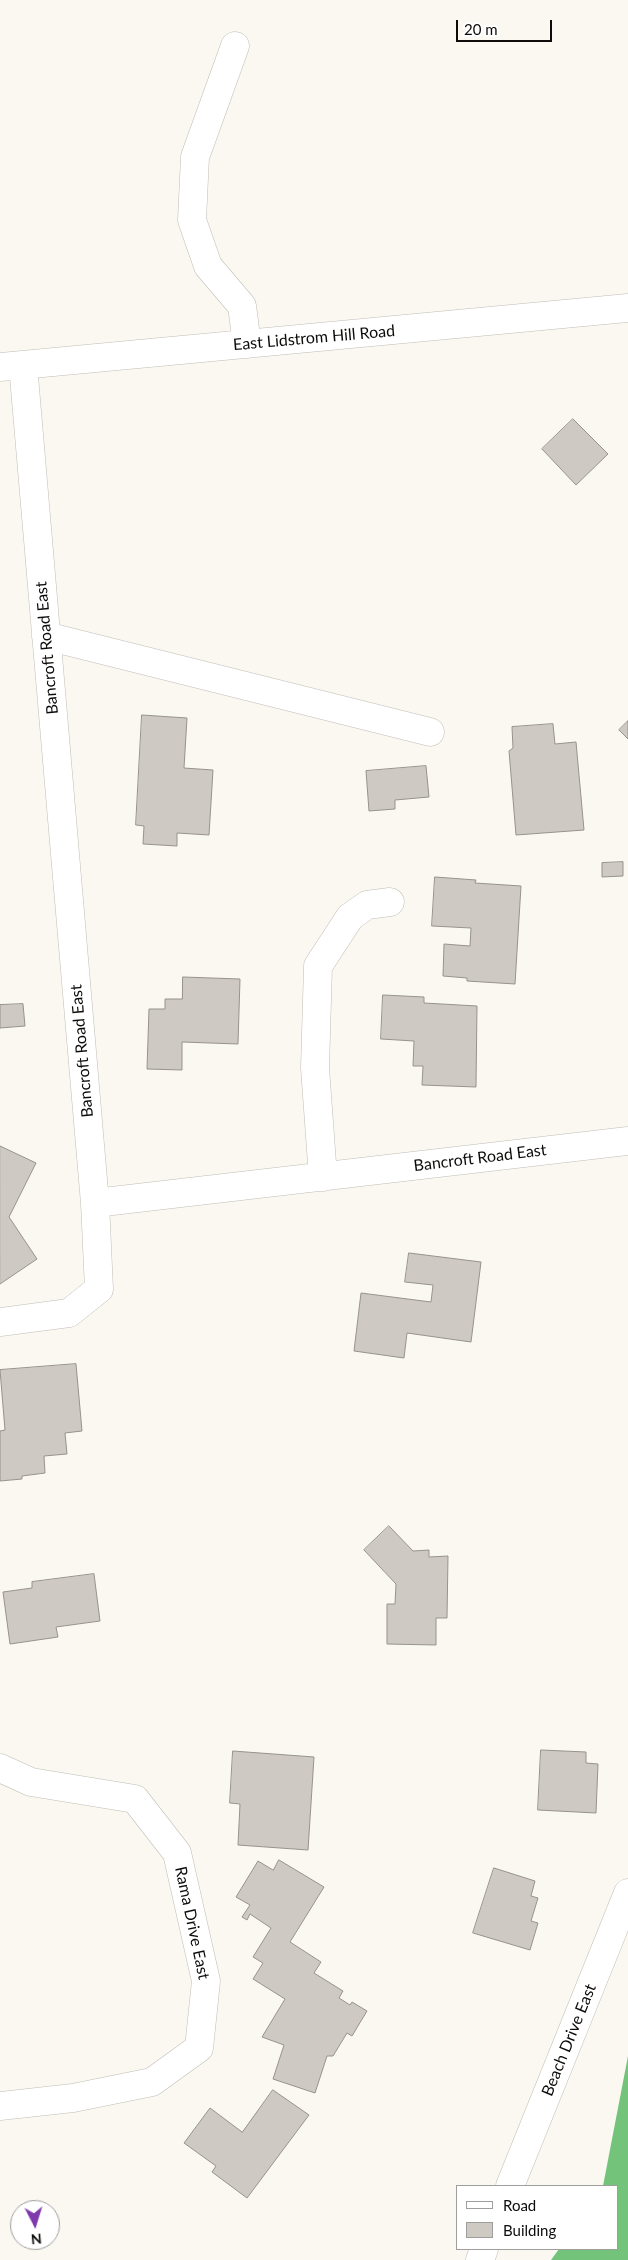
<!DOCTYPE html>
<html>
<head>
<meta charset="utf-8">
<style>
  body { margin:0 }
  #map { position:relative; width:628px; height:2260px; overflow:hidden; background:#faf8f1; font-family:Lato,sans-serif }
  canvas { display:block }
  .legend { position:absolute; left:456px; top:2185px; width:162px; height:65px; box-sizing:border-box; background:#fff; border:1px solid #9e9e9d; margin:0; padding:6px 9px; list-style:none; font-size:15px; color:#0d0c0a }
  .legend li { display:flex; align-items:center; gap:10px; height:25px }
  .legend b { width:25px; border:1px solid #9e9e9d }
  .north { position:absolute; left:10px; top:2200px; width:50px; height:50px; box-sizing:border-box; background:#fff; border:1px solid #9e9e9d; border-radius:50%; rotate:175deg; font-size:14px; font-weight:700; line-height:20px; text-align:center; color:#0d0c0a }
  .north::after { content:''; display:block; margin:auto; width:18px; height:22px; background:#8039ac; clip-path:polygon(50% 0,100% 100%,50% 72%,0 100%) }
  .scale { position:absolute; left:456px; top:20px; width:96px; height:22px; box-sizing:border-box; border:2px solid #0d0c0a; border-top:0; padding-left:6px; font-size:15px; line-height:18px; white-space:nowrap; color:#0d0c0a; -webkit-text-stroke:4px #fff; paint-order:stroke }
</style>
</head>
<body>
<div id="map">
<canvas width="628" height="2260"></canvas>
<ul class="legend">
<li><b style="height:6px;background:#fff"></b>Road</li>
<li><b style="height:14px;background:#cfc9c4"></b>Building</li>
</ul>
<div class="north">N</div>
<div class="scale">20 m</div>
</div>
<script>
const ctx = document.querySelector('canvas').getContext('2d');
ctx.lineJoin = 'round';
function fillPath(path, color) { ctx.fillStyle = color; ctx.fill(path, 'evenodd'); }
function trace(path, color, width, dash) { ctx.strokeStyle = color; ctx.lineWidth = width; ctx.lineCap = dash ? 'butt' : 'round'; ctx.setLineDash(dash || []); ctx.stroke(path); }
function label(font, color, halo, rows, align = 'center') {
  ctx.font = font + ' Lato,sans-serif'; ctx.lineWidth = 4; ctx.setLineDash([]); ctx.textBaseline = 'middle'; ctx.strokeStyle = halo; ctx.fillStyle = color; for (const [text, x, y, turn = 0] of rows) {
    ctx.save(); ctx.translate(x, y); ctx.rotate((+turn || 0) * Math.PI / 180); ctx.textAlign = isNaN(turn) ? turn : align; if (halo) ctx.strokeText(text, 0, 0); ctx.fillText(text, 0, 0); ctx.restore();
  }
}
fillPath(new Path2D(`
  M628,2056V2260H551L559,2249H617V2186H603Z`), '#73c37b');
const building = new Path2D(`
  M573,419L608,454L576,485L542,449Z
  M142,715L187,718L184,768L213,770L209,835L177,833V846L143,844L144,826L136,825Z
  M628,721V739L619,730Z
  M553,724L555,744L576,742L584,830L516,835L509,751L513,748L512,727Z
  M426,766L429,797L395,800V809L369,811L366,771Z
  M623,862V876L602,877V863Z
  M435,877L476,880L475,883L521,886L515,984L467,981V978L443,976L444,944L470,946L471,928L432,926Z
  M183,977L240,979L238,1044L182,1042V1070L147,1069L149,1009H165V999H182Z
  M383,995L424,997V1003L477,1006L476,1087L422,1085L423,1066H413L414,1041L381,1039Z
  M23,1004L25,1026L0,1028V1005Z
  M0,1146L36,1163L9,1217L37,1259L0,1284Z
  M409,1253L481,1262L471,1342L407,1333L404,1358L354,1351L361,1293L431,1302L433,1285L405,1282Z
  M76,1364L82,1431L65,1433L67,1454L44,1456L45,1473L22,1476V1479L0,1481V1431L5,1430L0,1370Z
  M389,1526L413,1551L429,1550V1557L448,1556L447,1618H436V1645L387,1644V1604H395L396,1584L364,1550Z
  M94,1574L100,1621L56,1627L58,1637L10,1644L3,1592L32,1588V1582Z
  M541,1750L586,1752V1763L598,1764L596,1813L538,1810Z
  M233,1751L314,1757L308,1850L238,1845L240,1804L230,1803Z
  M279,1860L324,1887L290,1942L321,1962L314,1973L343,1991L339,1998L350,2005L352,2002L367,2011L352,2036L347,2033L333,2056H327L315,2093L273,2079L284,2045L262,2037L285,1999L253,1979L263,1963L253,1957L271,1928L250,1914L247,1920L242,1917L250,1905L236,1897L258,1861L273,1870Z
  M494,1868L535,1881L531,1896L538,1898L531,1921L538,1923L530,1950L473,1933Z
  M273,2090L309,2115L247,2198L212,2172L216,2166L184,2143L210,2108L242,2132Z`);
fillPath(building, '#cfc9c4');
trace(building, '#97928d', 1);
const minor = new Path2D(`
  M235,46L195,157L192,220L208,266L242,306L247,344
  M23,365L95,1203L628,1141
  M0,367L628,308
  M46,636L430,732
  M323,1177L315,1068L318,966L350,917L367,905L390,902
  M0,1322L69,1313L99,1289L95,1203
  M0,1768L31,1782L135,1799L177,1853L206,1981L199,2048L152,2082L73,2098L0,2106`);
const major = new Path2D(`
  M510,2186L628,1893
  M480,2260L484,2249`);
trace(minor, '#bfbdb6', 29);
trace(major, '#bfbdb6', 29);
trace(minor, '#fff', 28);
trace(major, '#fff', 28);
label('16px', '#0d0c0a', '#fff', [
  ["East Lidstrom Hill Road",314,338,-5],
  ["Bancroft Road East",47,648,-95],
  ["Bancroft Road East",82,1051,-95],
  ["Bancroft Road East",480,1158,-7],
  ["Rama Drive East",192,1923,78],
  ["Beach Drive East",569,2040,-68]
]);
</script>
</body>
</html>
